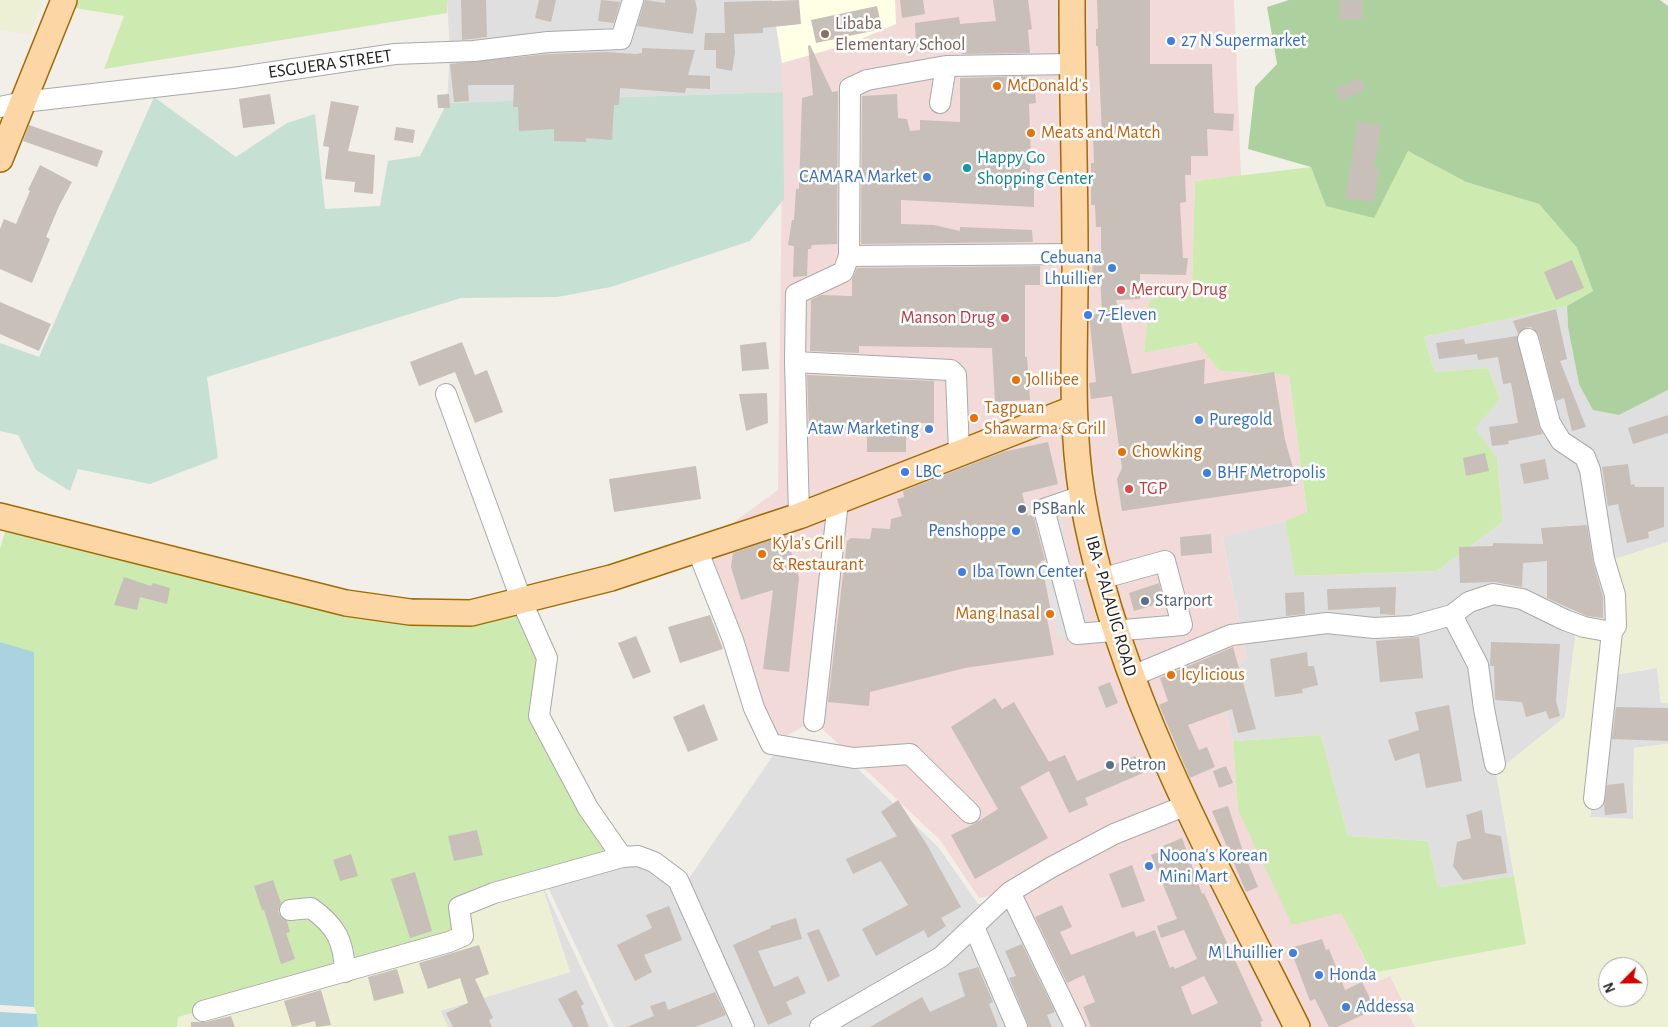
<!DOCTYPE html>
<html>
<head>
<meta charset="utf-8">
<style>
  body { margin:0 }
  #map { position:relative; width:1668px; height:1027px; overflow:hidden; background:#f2efe9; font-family:"Alegreya Sans",sans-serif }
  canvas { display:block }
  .north { position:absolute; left:1598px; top:957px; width:50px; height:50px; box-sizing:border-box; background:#fff; border:1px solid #a7a7a7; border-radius:50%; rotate:247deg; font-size:14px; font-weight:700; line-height:20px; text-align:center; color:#222 }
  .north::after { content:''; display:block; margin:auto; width:18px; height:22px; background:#d40000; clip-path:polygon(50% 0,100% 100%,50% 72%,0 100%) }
</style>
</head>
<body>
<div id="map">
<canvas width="1668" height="1027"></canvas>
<div class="north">N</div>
</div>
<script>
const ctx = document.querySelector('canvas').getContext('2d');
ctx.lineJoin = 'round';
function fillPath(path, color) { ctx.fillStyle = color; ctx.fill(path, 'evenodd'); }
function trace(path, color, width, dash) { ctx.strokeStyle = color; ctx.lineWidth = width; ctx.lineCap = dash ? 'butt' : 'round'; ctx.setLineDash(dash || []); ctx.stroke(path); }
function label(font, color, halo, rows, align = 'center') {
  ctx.font = font + ' "Alegreya Sans",sans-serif'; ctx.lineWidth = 5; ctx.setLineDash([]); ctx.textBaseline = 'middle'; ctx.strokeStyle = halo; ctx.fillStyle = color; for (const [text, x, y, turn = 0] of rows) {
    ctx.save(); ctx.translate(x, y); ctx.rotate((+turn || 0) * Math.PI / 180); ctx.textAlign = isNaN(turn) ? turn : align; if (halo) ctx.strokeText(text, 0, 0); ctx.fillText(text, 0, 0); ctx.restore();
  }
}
fillPath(new Path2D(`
  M447,0H772L782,63L783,92L447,103L450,52Z
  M1567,306L1568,327L1579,384L1619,415L1668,390V542L1615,559H1604L1616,626L1576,631L1565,717L1496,772L1514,876L1438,887L1428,841L1348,836L1321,735L1233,741L1219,681L1247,658L1222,536L1285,521L1296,576L1437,571L1503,522L1497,457L1474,429L1500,399L1488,368L1435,372L1424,337Z
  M1657,668L1661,703H1668V744L1634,748L1633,819L1590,817L1614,675Z
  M774,754L856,767L939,848L978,904L1009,899L1075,1027H614L548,887L628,864H643L683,887Z
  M540,880L609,1027H448L440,1011L570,972Z`), '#e0dfdf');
fillPath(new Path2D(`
  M772,0H1234L1241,176L1195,181L1192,281L1149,301L1144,353L1198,343L1220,371L1289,375L1307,513L1285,521L1222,537L1247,658L1219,681L1233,741L1238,810L1341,913L1376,982L1390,975L1415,1027H1080L1010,892L979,898L940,840L814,721L771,744L697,549L778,490L783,92L782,63Z`), '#f2dad9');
fillPath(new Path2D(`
  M772,0H895L896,24L849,44L782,63Z`), '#ffffe5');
fillPath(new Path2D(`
  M0,0H43L30,35L0,30Z
  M1668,542V703H1661L1657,668L1614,675L1622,634L1615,559Z
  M1576,630L1601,637L1590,817L1633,819L1634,748L1668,744V1027H1415L1390,976L1377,982L1372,973L1526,944L1496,772L1565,717ZM1608,967H1638V997H1608Z
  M540,880L570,972L440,1010L448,1027H177L178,1017L203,1011L459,907Z`), '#eef0d5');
fillPath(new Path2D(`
  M78,0H447V13L104,69L124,16L75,8Z
  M1408,151L1466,182L1539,204L1577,248L1593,291L1567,306L1424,337L1435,372L1488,368L1500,399L1475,429L1497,457L1503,522L1437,571L1295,576L1285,521L1307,512L1289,375L1220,371L1197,343L1144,353L1149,301L1192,281L1195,181L1312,167L1326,206Z
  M9,518L346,603L522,602L547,658L539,716L622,857L460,907L463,936L345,972L178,1017L177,1027H38L37,1014L34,1007V653L0,642V549Z
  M1321,735L1348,836L1428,841L1438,887L1514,876L1526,944L1372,973L1341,913L1292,925L1238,810L1233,741Z`), '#cdebb0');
fillPath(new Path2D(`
  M1289,0H1660L1668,6V390L1619,415L1593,410L1579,384L1568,327L1567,306L1593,291L1577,248L1539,204L1466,182L1408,151L1374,218L1326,206L1311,167L1248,149L1255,87L1277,64L1267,7Z`), '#add19e');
fillPath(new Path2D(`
  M783,92L784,199L750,241L611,287L557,297L461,298L207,377L218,458L150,484L78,469L70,491L36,470L18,435L0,431V343L39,357L154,97L236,157L287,123L315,114L325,209L380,206L388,161L420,156L447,103Z`), '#c6e0d4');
fillPath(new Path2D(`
  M1057,499L1072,570L1094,635L1058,638L1043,565L1052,563L1044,529L1039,530L1032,506Z`), '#e2e2e2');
fillPath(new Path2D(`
  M0,642L34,652V1007L0,1005Z
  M0,1012L37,1014L38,1027H0Z`), '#aad3df');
fillPath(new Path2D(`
  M461,0H486L487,37L462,40Z
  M539,0H556L551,22L535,18Z
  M601,0L620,2L614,23L598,21Z
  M645,0L665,3V0H695L697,9L693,34L637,26Z
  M799,0L801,24L763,28V33L734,34L735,53L732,71L716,68V50H704L705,33H725L724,2Z
  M900,0H923L925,14L902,18Z
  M993,0H1028L1032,29L1028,30L1030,53L962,54V42L916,48L915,23L959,17L960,24L996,21Z
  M1097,0H1150V64H1212L1214,113L1234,114L1233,131L1207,129L1208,156H1191V175H1185L1186,202L1180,203L1183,258H1188L1186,275L1140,274V299L1116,300L1132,374L1205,359L1204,384L1274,372L1285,440L1298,485L1122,511L1117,479L1122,468L1112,396L1091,399L1089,383L1096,382L1089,316L1102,313L1100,275H1093L1092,261L1101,260V227H1096L1095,205H1091V163H1094L1093,134L1102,133L1098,46H1096V29H1098Z
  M1362,0L1363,19L1340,20L1339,1Z
  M877,6L882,29L816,43L811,20Z
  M810,45L832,92L838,91L837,244L812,245L811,249H808L807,276L793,277L794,246L788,245L792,220H794L796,189H799L802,98L813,95L808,46Z
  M642,48L695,50L688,75L710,76V89L686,88L685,93L620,88L619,105H614L612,140L586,138V142L554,141V129L519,131L518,107H513L514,85H468L469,101L454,102L450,64L549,54L606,52L636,54L642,53Z
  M1034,76L1036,103L1029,104L1031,156L1029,183H1034V207L901,200V224L934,225L960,231V227L1032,230L1033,242L861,244L862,96L897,94L898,118L907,119L910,131L920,130V120L960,122V78Z
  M1360,78L1365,90L1340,101L1335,89Z
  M270,94L275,124L243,128L239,99Z
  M449,94L450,108H438L437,95Z
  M331,101L359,106L348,151L375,155L373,194L354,192L355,182L325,179L329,147L323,146Z
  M1358,121L1381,125L1374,169L1379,170L1374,202L1345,198Z
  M29,125L103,151L97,167L23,141Z
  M396,127L415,130L413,143L394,140Z
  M40,165L72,182L59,206L46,237L50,239L32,283L0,269V229L4,219L16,224L30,191L28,190Z
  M1572,260L1584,288L1556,300L1544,272Z
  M1040,266V285H1025V357H1027L1030,400L995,402L992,348L859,346V353L810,351L811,300L821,295L852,296V279L857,268Z
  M0,302L51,324L39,351L0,334Z
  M1556,309L1567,359L1560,361L1586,427L1572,431L1564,398L1556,401L1539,336L1531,327L1525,328L1518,334L1513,321Z
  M1517,336L1539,426L1543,434L1508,441L1509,444L1492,446L1489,427L1518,423L1511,383L1503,384L1498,357L1478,360L1477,354L1439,359L1436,343L1464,339L1465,344Z
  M462,342L475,375L487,370L503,412L475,423L455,372L419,386L410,362Z
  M766,342L769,369L742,371L740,345Z
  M807,375L934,381V423H906V452H867V430H809Z
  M767,393L768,423L746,431L739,394Z
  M1668,415V433L1633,444L1628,428Z
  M1048,442L1058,484L1022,493L1028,516L1033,514L1045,560L1041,561L1052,617L1047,618L1054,655L965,668L870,692L869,706L828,702L847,541L851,538L870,539L872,528L890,529L891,519L902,516L897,499L904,497L903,491L1003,452Z
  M1485,453L1489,471L1466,476L1463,458Z
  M1545,459L1549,479L1524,484L1520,464Z
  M1628,464L1631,485L1634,484L1635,487H1664V527L1648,532L1649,538L1627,543L1618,504L1608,506L1602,467Z
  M696,466L701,499L614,512L609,479Z
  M1587,525L1593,562L1603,597V618L1587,616L1547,598V561L1523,563L1522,587L1495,582L1460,583L1459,547L1493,546V543L1543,544L1541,528Z
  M1211,534L1212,553L1181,556L1180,537Z
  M786,535L799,578L789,672L763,669L773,590L741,600L731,567L733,553Z
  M124,577L151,586L153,583L170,588L167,604L140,597L137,610L114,605Z
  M1159,583L1164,602L1134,611L1129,593Z
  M1396,587L1395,615L1380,614V607L1328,610L1327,589Z
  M1304,592L1305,614L1286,616L1285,593Z
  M710,615L723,649L680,663L668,627Z
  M636,636L651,672L633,679L618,643Z
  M1419,637L1423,678L1380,682L1376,641Z
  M1491,642L1560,644L1556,701L1560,716L1549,719L1546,711L1526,717L1522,702L1495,700L1494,666H1490Z
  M1233,647L1256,729L1238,733L1232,709L1188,725L1199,750L1207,747L1215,767L1190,778L1159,705L1168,701L1160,678Z
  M1307,652L1308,666H1314L1318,685L1302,689L1303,693L1275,697L1270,659Z
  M1110,682L1118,703L1106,708L1098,687Z
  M995,698L1002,709L1014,702L1049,762L1065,755L1077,781L1135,756L1143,773L1085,798L1088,805L1069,813L1049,771L1020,787L1048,838L975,879L951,835L974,824L998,809L951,727Z
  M704,704L718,740L688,752L673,717Z
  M1449,705L1462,781L1426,788L1419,753L1395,761L1388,740L1419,730L1415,712Z
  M1616,707L1668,708V741L1612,739Z
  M1226,766L1233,783L1219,788L1213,771Z
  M1624,783L1627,813L1605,815L1604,806L1607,785Z
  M898,800L927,845L961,907L941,918L946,926L928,938L924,930L876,956L862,929L908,905L881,861L853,874L846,859L897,836L881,812Z
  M1228,806L1242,848L1258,887L1246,892L1212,811Z
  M1482,810L1485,833L1501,836L1507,873L1463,880L1453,866L1457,842L1471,838L1466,815Z
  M477,830L483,855L454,861L448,836Z
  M1182,838L1202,894L1204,893L1263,1021L1260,1022L1262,1027H1091L1083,1007L1095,1002L1084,975L1067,983L1035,917L1062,905L1072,927L1060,932L1071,955L1134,931L1136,937L1155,930L1170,968L1173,966L1175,969L1197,959L1184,930L1161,938L1157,926L1177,919L1151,855L1165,850L1163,846ZM1204,976L1218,1003L1192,1015L1181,987Z
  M351,854L358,876L340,881L333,860Z
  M1132,865L1145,901L1122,908L1109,874Z
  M415,872L432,931L410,938L391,879Z
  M273,880L281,903L278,912L281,917L287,921L290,932L286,933L295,959L281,964L264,910H262L254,886Z
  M669,906L682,940L644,955L652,972L635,981L617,945L652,928L646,915Z
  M796,918L802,939L758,951L774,987L798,976L806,993L786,1002L792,1014L768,1025L733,945L771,928L770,926Z
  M819,929L840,976L828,982L807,933Z
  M1322,939L1326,950L1329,949L1345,990L1362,982L1375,1009L1337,1027H1329L1315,999L1310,1001L1290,948Z
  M1022,944L1055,1012L1047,1015L1052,1027H1029L1009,978L1016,976L1005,951Z
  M479,945L489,974L475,979L493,1018L489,1020L492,1027H453L446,1013L468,1003L460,978L428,989L419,963Z
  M978,967L993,1002L989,1004L998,1027H870L922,997L930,1012L965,996L958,973Z
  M397,969L404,993L374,1001L368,977Z
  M321,990L331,1025L316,1027L315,1021L292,1027L284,1001Z
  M576,990L584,1004L581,1006L589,1027H573L558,999Z
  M715,992L726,1015L695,1027H627L654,1016L650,1006L665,1001L668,1010Z
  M231,1016L235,1027H191V1022H206Z`), '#c7bfb8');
const minor = new Path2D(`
  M940,103L946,66L1072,64
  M0,107L23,102L233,78L395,54L474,51L548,42L621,39L633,0
  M849,256L1075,254
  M795,362L951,370L956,375L959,453
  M446,394L522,602L547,658L539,716L588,808L622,857
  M1082,496L1044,509L1077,634L1182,625L1165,561L1100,579
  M799,516L795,362L796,294L843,272L849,256L850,88L867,80L946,66
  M697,549L733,640L754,708L771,744L854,758L910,754L970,813
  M1452,615L1478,665L1484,709L1495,764
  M1130,677L1231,635L1327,623L1374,628L1412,626L1452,615L1469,602L1493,594L1522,599L1565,620L1584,627L1612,632L1616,626L1615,595L1604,559L1590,470L1585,457L1561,441L1550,423L1528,339
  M814,721L838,501
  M1594,799L1612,632
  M1010,892L1075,1027
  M290,910L311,908C336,926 344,941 345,972
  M974,927L1017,1027
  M203,1011L449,942L463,936L459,907L494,893L622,857L638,856L654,862L678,880L744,1027
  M820,1027L941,957L1010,892L1050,868L1114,834L1187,805`);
const major = new Path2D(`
  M1072,0C1072,84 1075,169 1075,253C1076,334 1069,414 1082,495C1114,686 1212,856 1297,1027
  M0,159L64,0
  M0,516L346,603L410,612L471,613L611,578L799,516L1073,409`);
trace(minor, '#a9a9a9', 22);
trace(major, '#a06b00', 28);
trace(minor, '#fff', 20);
trace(major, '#fcd6a4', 25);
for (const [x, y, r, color] of [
  [825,34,5,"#8d6e63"],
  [1171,41,5,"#3f7fe0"],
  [997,86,5,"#e8710a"],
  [1031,133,5,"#e8710a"],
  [967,168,5,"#0f9aa8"],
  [927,177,5,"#3f7fe0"],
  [1112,268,5,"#3f7fe0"],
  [1121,290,5,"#e0444e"],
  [1088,315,5,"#3f7fe0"],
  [1005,318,5,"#e0444e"],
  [1016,380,5,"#e8710a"],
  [974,418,5,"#e8710a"],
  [1199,420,5,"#3f7fe0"],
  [929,429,5,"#3f7fe0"],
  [1122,452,5,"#e8710a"],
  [905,472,5,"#3f7fe0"],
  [1207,473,5,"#3f7fe0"],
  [1129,489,5,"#e0444e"],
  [1022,509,5,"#5c6f8a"],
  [1016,531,5,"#3f7fe0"],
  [762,554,5,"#e8710a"],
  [962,572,5,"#3f7fe0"],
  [1145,601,5,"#5c6f8a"],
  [1050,614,5,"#e8710a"],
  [1171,675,5,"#e8710a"],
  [1110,765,5,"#5c6f8a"],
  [1149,866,5,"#3f7fe0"],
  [1293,953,5,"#3f7fe0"],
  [1319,975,5,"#3f7fe0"],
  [1346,1007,5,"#3f7fe0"]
]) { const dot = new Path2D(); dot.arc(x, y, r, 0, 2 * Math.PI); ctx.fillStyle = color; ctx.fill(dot); trace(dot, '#fff', 2); }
label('18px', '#785e54', '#fff', [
  ["Libaba",835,24],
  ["Elementary School",835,45]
], 'left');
label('18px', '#366cbe', '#fff', [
  ["27 N Supermarket",1181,41],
  ["CAMARA Market",917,177,"right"],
  ["Cebuana",1102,258,"right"],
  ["Lhuillier",1102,279,"right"],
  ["7-Eleven",1098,315],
  ["Puregold",1209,420],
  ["Ataw Marketing",919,429,"right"],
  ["LBC",915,472],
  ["BHF Metropolis",1217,473],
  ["Penshoppe",1006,531,"right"],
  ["Iba Town Center",972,572],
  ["Noona's Korean",1159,856],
  ["Mini Mart",1159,877],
  ["M Lhuillier",1283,953,"right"],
  ["Honda",1329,975],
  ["Addessa",1356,1007]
], 'left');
label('18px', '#222', '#fff', [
  ["ESGUERA STREET",330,64,-8],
  ["IBA - PALAUIG ROAD",1111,606,74]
]);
label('18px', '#c56008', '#fff', [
  ["McDonald's",1007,86],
  ["Meats and Match",1041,133],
  ["Jollibee",1026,380],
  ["Tagpuan",984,408],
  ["Shawarma & Grill",984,429],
  ["Chowking",1132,452],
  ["Kyla's Grill",772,544],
  ["& Restaurant",772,565],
  ["Mang Inasal",1040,614,"right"],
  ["Icylicious",1181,675]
], 'left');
label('18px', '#0d838f', '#fff', [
  ["Happy Go",977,158],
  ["Shopping Center",977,179]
], 'left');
label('18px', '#be3a42', '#fff', [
  ["Mercury Drug",1131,290],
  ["Manson Drug",995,318,"right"],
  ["TGP",1139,489]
], 'left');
label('18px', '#4e5e75', '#fff', [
  ["PSBank",1032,509],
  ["Starport",1155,601],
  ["Petron",1120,765]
], 'left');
</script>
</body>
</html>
